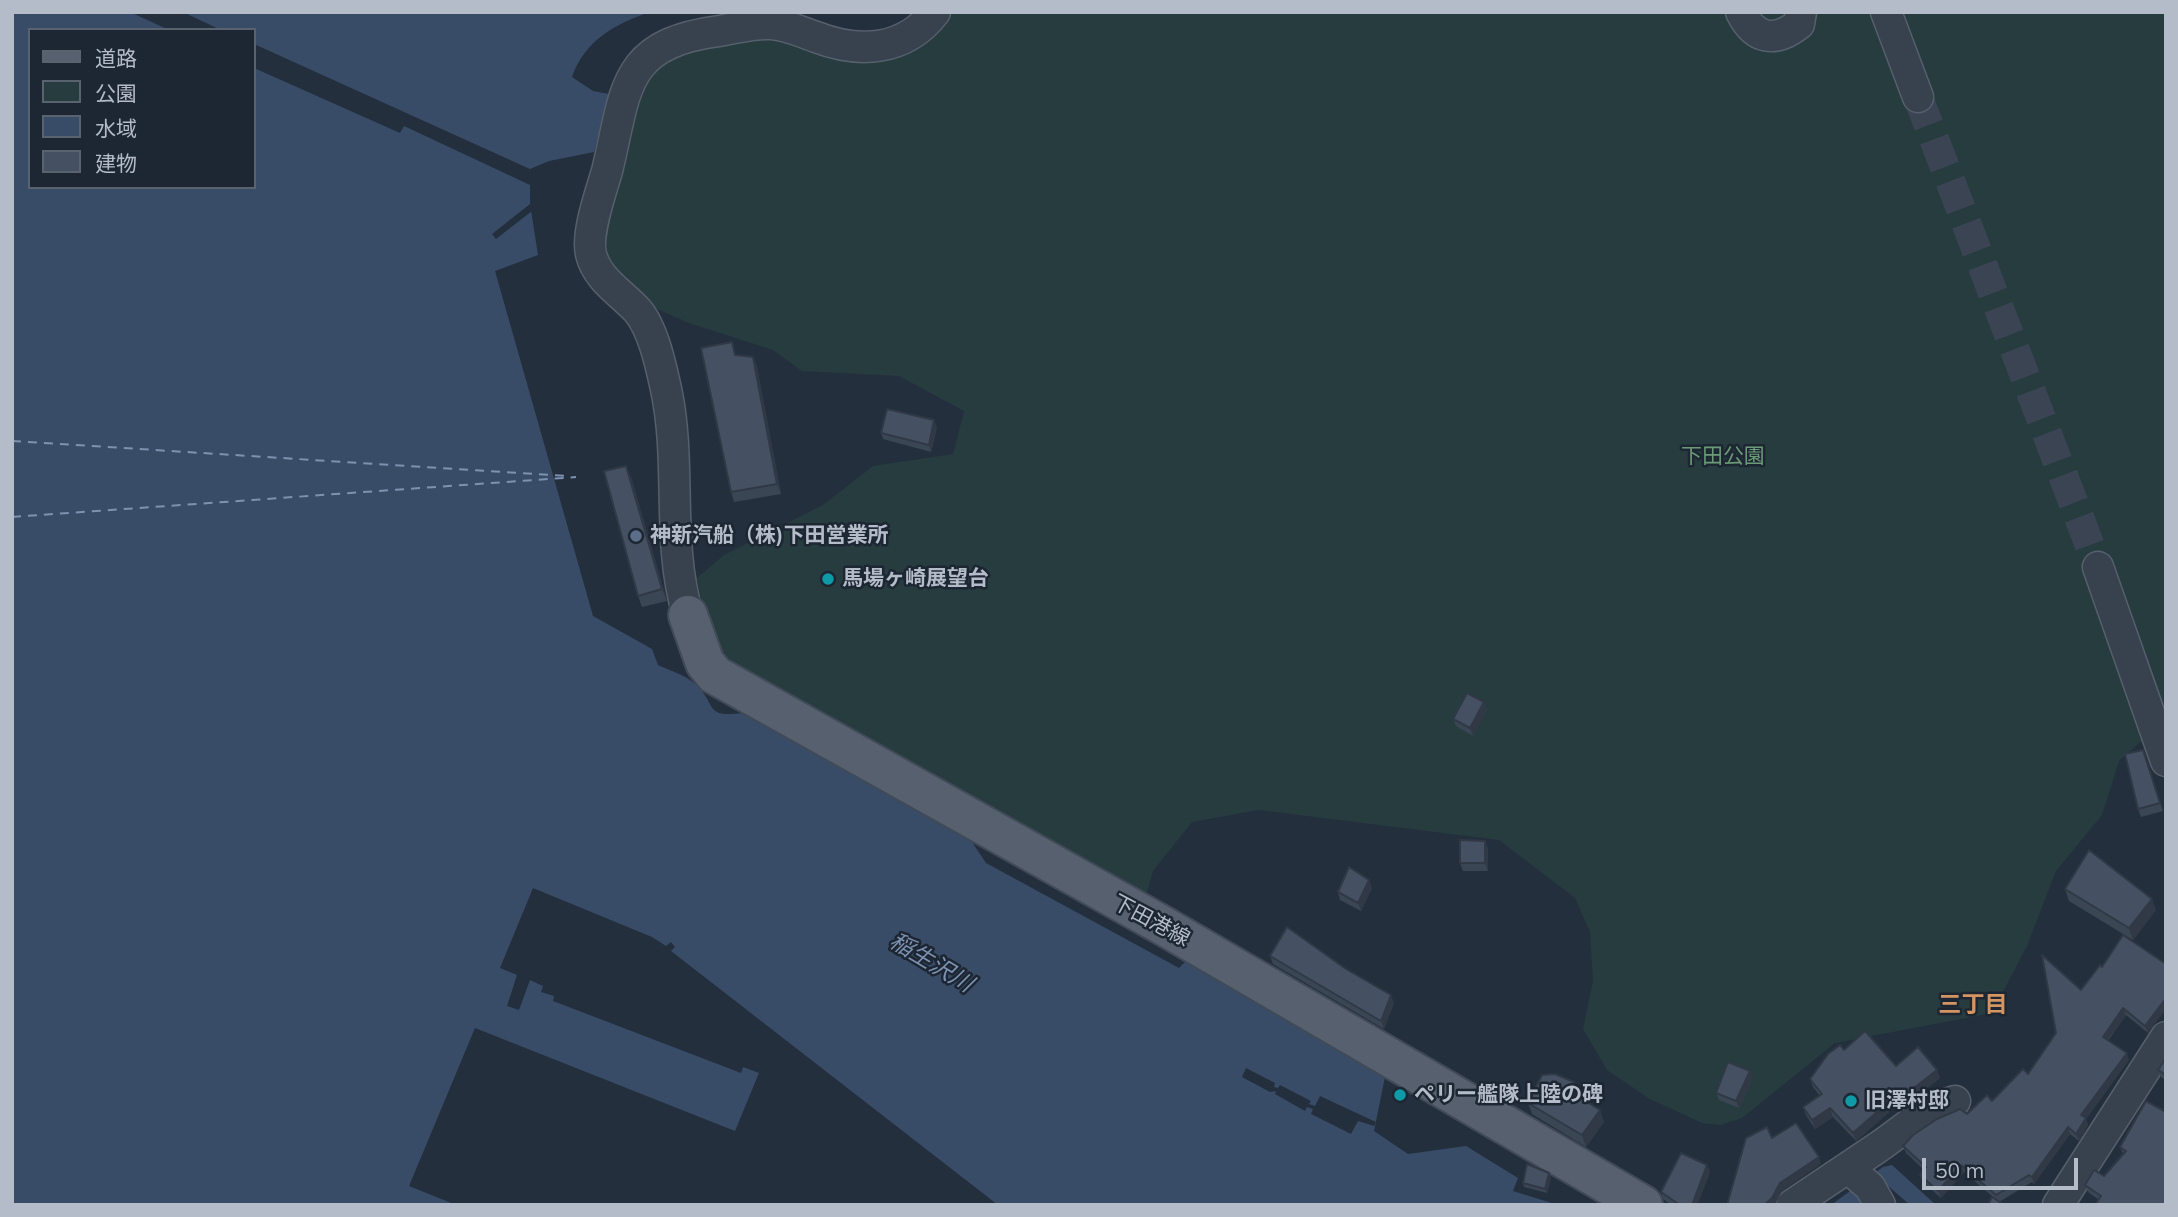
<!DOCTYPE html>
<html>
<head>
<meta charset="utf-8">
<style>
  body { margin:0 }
  #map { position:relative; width:2178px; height:1217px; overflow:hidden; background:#242f3e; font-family:Mulish,"Noto Sans JP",sans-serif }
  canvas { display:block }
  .frame { position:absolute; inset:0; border:14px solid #b4bcc9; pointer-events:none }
  .legend { position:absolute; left:28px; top:28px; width:228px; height:161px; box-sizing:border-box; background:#1d2633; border:2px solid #59626f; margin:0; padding:9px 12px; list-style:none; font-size:21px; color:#b4bcc9 }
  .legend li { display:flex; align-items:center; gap:14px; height:35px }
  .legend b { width:35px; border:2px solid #59626f }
  .scale { position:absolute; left:1922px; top:1158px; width:156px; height:32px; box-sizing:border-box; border:4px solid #b4bcc9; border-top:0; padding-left:9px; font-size:21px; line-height:24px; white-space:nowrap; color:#b4bcc9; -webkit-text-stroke:5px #1d2633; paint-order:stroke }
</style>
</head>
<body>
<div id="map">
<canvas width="2178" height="1217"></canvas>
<div class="frame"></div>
<ul class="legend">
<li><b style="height:9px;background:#56606e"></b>道路</li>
<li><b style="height:19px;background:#263c3f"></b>公園</li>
<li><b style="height:19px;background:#394c67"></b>水域</li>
<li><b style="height:19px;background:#455162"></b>建物</li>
</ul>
<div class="scale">50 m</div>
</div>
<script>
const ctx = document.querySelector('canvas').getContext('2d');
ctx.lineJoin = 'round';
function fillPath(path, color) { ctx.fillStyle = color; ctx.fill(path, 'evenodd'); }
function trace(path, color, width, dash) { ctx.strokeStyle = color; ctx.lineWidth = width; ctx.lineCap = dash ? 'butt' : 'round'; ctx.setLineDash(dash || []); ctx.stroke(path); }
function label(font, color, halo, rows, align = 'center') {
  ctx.font = font + ' Mulish,"Noto Sans JP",sans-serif'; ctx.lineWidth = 5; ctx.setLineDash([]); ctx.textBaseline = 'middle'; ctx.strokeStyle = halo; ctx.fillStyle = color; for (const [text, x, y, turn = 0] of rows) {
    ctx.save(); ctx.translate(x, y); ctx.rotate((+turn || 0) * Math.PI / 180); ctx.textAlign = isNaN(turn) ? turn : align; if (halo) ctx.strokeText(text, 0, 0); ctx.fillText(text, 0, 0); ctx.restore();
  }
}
fillPath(new Path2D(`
  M947,12H2166V745L2140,742L2119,761L2102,815L2056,871L2027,946L1992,1013L1835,1043L1742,1118L1720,1125L1702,1123L1648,1098L1607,1070L1583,1029L1593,981L1590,932L1575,898L1499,840L1259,810L1192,822L1153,871L1143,906L715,664L697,578L724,555L823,505L873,466L953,454L964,411L899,376L802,371L773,350L689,323L643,303L609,264L604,223L642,78L669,54L747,40L778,39L826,53Z`), '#263c3f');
fillPath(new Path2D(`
  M12,12H650C615,24 585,40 572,77L593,91L609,94L594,152L549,161L530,169V204L538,255L495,271L593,616L652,649L658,665C669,670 684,675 693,682C720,704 699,720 750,712L966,833L986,863L1179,968L1189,958L1386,1072L1374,1131L1408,1154L1466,1146L1518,1178L1513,1191L1558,1205H998L671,951L675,947L671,942L666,946L652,937L533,888L500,968L517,975L507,1006L519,1010L530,980L543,986L541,992L554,996L553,1001L741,1073L743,1067L759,1073L735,1131L475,1028L409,1186L456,1205H12ZM30,30H254V187H30Z
  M1892,1165L1936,1205H1910L1887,1185L1856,1205H1831L1883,1167Z`), '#394c67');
fillPath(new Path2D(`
  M130,12H183L221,30H169Z
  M254,44L530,169V185L404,126L400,133L254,68Z
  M530,204L532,211L496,239L492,234Z
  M1246,1068L1275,1083L1274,1087L1278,1088L1280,1085L1311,1101L1309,1104L1315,1106L1320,1096L1376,1122L1374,1126L1358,1121L1351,1134L1311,1114L1313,1109L1307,1107L1305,1111L1275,1094L1276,1091L1270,1092L1242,1077Z`), '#242f3e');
trace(new Path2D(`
  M12,441L567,476
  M12,517L576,477`), '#7c92b1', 2, [9, 7]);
trace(new Path2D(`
  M1918,97L2098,567`), '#3a4453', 30, [30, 15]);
const minor = new Path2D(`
  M1741,12C1755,40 1775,43 1799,24L1801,12
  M1886,12L1918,97
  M2098,567L2166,761
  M688,615C666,542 682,463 666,389C661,366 653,328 637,310C620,292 597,279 591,254C586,233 601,192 607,171C627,89 621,44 719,31C736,28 754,23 771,24C788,25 801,32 816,37C860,54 905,51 935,12
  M1848,1168L1870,1187L1880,1205
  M1792,1205C1820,1186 1849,1167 1877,1148C1908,1127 1918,1113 1955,1101
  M2058,1205L2166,1037`);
const major = new Path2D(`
  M688,615L705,663L715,675L1162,925L1643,1205`);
trace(minor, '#565f6c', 33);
trace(major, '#414a57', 42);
trace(minor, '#38414e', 30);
trace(major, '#56606e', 38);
fillPath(new Path2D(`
  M737,355L753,357L757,367L781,494L734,502L731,492Z
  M937,427L931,452L883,439L881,433Z
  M631,477L667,601L642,607L638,596Z
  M1484,702L1487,710L1473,736L1456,726L1453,719Z
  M2143,750L2163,811L2141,817L2138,809Z
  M1488,848V871H1463L1460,863Z
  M1369,880L1372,888L1361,911L1340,900L1338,892Z
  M2065,889L2156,910L2133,940L2069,901Z
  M1270,956L1394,1003L1384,1029L1273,964Z
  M2166,964L2148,1033L2126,1015L2108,1041L2129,1060L2086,1119L2088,1125L2079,1141L2070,1134L2034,1184L2032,1182L1999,1202L1964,1172L1941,1198L1923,1182L1920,1175L1924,1170L1906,1153L1903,1146L1992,1101L2028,1074L2056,1033L2081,990L2102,967Z
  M1844,1050L1896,1066L1937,1070L1940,1078L1899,1110L1896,1106L1856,1141L1833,1117L1815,1129L1806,1115L1803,1107L1820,1096L1813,1087L1810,1079Z
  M2166,1058V1080L2161,1077L2158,1070Z
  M1753,1078L1739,1108L1719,1100L1716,1093Z
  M1574,1082L1578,1094L1576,1096L1600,1110L1604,1122L1586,1147L1532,1114L1528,1103Z
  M2166,1112L2099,1200L2088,1192L2085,1185L2104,1176L2123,1154L2120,1147Z
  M1707,1165L1710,1172L1697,1205H1672L1663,1199L1661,1192Z
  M1551,1177L1547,1193L1524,1187L1523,1183Z`), '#3b4654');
fillPath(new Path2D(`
  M753,357L757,367L781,494L777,484Z
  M934,420L937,427L931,452L929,445Z
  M626,466L631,477L667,601L662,589Z
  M1484,702L1487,710L1473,736L1470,728Z
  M1485,841L1488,848V871L1485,863Z
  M1369,880L1372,888L1361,911L1358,903Z
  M2152,899L2156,910L2133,940L2129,928Z
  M1391,995L1394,1003L1384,1029L1381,1021Z
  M2166,998V1009L2148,1033L2145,1026Z
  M2123,1008L2126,1015L2105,1044L2103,1037Z
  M2127,1053L2129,1060L2086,1119L2088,1125L2079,1141L2076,1134L2081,1115Z
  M1937,1070L1940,1078L1899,1110L1896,1102Z
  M1750,1071L1753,1078L1739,1108L1736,1101Z
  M1574,1082L1578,1094L1573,1103L1569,1091Z
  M1893,1098L1896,1106L1856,1141L1853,1133Z
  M1830,1108L1833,1117L1815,1129L1812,1120Z
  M1600,1110L1604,1122L1586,1147L1582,1135Z
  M2068,1127L2070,1134L2034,1184L2032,1177Z
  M1819,1157L1821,1164L1782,1191L1775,1205H1764L1780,1183Z
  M1707,1165L1710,1172L1697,1205H1692Z
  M1961,1165L1964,1172L1941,1198L1938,1191Z
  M1549,1173L1551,1177L1547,1193L1545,1189Z`), '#303945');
const building = new Path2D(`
  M732,342L735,355L753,357L777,484L731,492L701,348Z
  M887,409L934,420L929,445L881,433Z
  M626,466L662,589L638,596L604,471Z
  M1467,693L1484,702L1470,728L1453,719Z
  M2143,750L2160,803L2138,809L2125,754Z
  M1460,840L1485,841V863H1460Z
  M2089,850L2152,899L2129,928L2065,889Z
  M1349,867L1369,880L1358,903L1338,892Z
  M1287,927L1346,969L1391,995L1381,1021L1270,956Z
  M2123,935L2166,964V998L2145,1026L2123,1008L2103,1037L2127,1053L2081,1115L2086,1118L2076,1134L2068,1127L2032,1177L2029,1175L1996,1195L1961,1165L1938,1191L1920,1175L1926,1167L1903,1146L1913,1135L1937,1119L1960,1109L1967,1114L1987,1095L1992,1101L2023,1069L2028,1074L2056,1033L2042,955L2081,990L2100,965L2102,967Z
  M1865,1031L1896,1066L1918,1047L1937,1070L1896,1102L1893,1098L1853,1133L1830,1108L1812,1120L1803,1107L1822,1094L1810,1079L1828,1054L1840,1045L1844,1050Z
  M2166,1058V1075L2158,1070Z
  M1728,1062L1750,1071L1736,1101L1716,1093Z
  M1555,1074L1574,1082L1569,1091L1600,1110L1582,1135L1528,1103L1542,1075Z
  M2146,1101L2166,1112V1205H2095L2101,1196L2085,1185L2094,1170L2104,1176L2126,1151L2120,1147Z
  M1796,1123L1819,1157L1780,1183L1772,1198L1764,1205H1727L1746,1138L1767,1127L1772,1138Z
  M1681,1153L1707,1165L1692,1205H1680L1661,1192Z
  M1527,1164L1549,1173L1545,1189L1523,1183Z
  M1992,1197L2004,1205H1988Z`);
fillPath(building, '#455162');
trace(building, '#303945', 2);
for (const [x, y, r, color] of [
  [636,536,7,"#5c6f8a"],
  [828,579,7,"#0f9aa8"],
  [1400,1095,7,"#0f9aa8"],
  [1851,1101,7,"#0f9aa8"]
]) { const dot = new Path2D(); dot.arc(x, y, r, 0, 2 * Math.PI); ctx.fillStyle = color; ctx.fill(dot); trace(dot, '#1d2633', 2.5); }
label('21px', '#6b9a76', '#1d2633', [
  ["下田公園",1723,457]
]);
label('bold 21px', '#b4bcc9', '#1d2633', [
  ["神新汽船（株)下田営業所",650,536],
  ["馬場ヶ崎展望台",842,579],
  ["ペリー艦隊上陸の碑",1414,1095],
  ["旧澤村邸",1865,1101]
], 'left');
label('21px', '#b4bcc9', '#1d2633', [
  ["下田港線",1151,921,28]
]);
label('italic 23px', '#7c92b1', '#1d2633', [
  ["稲生沢川",931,963,31]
]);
label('bold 23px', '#d59563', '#1d2633', [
  ["三丁目",1973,1005]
]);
</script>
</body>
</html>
